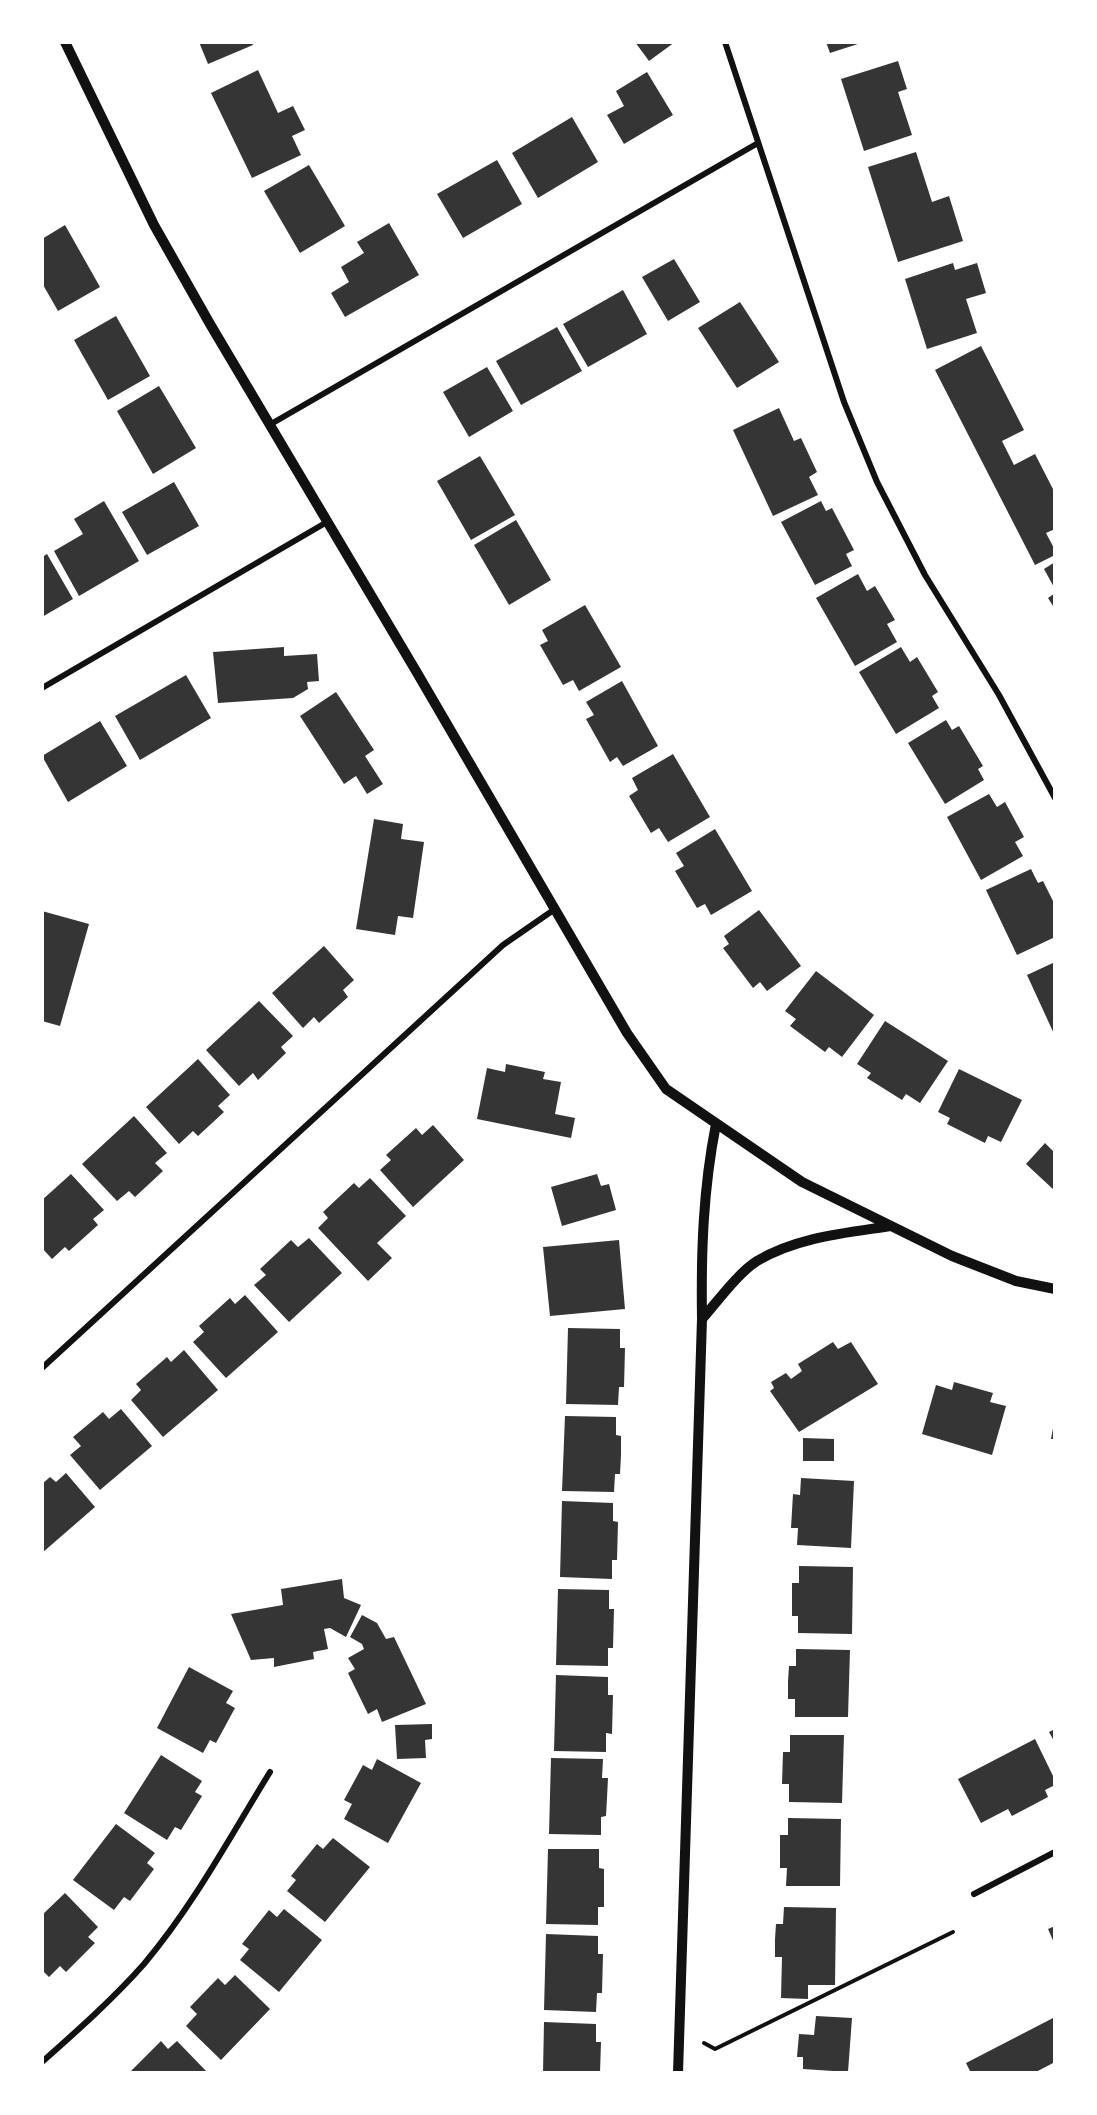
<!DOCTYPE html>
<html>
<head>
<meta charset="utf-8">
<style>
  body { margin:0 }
  #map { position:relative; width:1097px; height:2115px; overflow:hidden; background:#fff; font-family:"Libre Baskerville",serif }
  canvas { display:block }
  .frame { position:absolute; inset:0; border:44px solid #fff; pointer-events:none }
</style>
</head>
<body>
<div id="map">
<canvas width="1097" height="2115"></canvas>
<div class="frame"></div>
</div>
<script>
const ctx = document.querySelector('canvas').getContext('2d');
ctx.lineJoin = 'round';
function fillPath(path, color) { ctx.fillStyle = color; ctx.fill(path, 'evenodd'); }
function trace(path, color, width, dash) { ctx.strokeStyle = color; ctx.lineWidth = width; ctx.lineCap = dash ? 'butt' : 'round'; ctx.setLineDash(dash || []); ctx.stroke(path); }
fillPath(new Path2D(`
  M199,42H252L253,45L208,64Z
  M635,42H675L649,61Z
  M826,42H864L830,53Z
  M898,61L907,89L898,92L912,135L864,151L841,79Z
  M258,70L278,113L293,106L305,130L292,136L301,155L252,178L211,93Z
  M647,72L673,115L624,144L607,115L624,106L616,91Z
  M572,117L598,162L538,198L512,153Z
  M916,152L932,202L949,196L963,241L898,262L868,167Z
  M497,160L522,204L463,238L437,194Z
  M309,165L345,226L300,253L264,191Z
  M389,223L419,275L345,317L331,293L349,282L341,267L364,253L357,242Z
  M65,225L100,287L58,311L42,283V239Z
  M674,259L700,302L668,321L642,277Z
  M953,263L955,270L977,263L986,293L966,299L977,333L927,349L905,279Z
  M623,290L647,334L588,367L563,324Z
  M740,302L779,362L737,388L698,328Z
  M116,316L150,376L108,400L74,340Z
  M557,327L582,371L521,405L496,361Z
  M981,346L1024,430L1002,441L1014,465L1035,454L1055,493V529L1046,533L1055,550V555L1035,565L935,370Z
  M487,367L513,411L469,437L443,392Z
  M159,386L196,448L153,474L117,411Z
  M779,408L794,441L801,438L817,472L809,477L818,495L773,516L733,430Z
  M480,456L515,515L471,540L437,481Z
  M174,482L199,526L147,555L122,512Z
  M104,501L139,561L79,596L54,551L83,534L74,519Z
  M821,501L826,511L832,508L854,550L846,554L852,566L815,585L781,522Z
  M516,520L551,580L509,605L474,545Z
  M47,554L73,599L42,617V557Z
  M1055,562V589L1044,569Z
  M858,574L867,591L875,586L895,620L887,624L897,642L855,666L816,598Z
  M1055,593V609L1048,598Z
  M585,605L621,667L579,691L573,680L563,685L540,645L548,641L542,630Z
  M284,647V656L317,654L319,681L307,682L308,689L293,698L218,703L213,652Z
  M901,647L910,662L917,657L938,692L932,696L939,708L896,734L859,672Z
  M186,675L211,718L140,760L115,716Z
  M622,681L658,746L623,766L617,757L610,762L586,719L594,715L586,702Z
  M336,692L374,750L365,756L383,784L367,794L356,776L344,784L300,716Z
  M946,720L952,730L959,726L983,766L978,769L984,780L945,804L908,743Z
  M100,721L127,766L68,802L42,756Z
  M673,754L710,817L668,842L659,828L651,833L629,796L638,790L632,778Z
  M989,794L997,807L1005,802L1024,837L1015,842L1023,856L981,880L947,817Z
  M374,819L403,824L401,839L424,842L413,918L398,916L395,935L356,929Z
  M715,829L752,891L711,915L705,904L697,908L675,871L684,866L676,853Z
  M1031,869L1038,883L1043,881L1055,905V937L1017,955L986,890Z
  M759,910L801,966L767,991L760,982L753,988L723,948L729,944L724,936Z
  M42,911L89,924L60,1026L42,1021Z
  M324,946L354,980L343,990L348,997L319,1023L314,1017L303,1028L272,993Z
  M1055,962V1036L1027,975Z
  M816,971L874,1015L842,1057L829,1047L825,1052L790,1026L796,1019L785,1011Z
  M259,1001L293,1036L281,1047L286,1053L258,1080L253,1073L239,1086L206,1050Z
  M885,1021L948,1061L920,1103L906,1094L902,1100L867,1078L871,1073L857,1064Z
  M198,1059L230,1095L218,1106L224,1112L198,1136L193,1131L179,1144L146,1107Z
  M506,1064L545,1072L543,1079L561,1082L555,1114L575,1118L571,1138L477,1119L487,1068L505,1072Z
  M959,1069L1022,1100L1001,1142L988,1136L985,1143L947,1124L950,1118L938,1112Z
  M134,1116L167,1153L155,1163L163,1171L135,1197L129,1191L117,1201L82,1164Z
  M433,1125L464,1160L413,1207L380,1170L391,1160L386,1155L416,1128L422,1135Z
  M1045,1143L1055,1153V1191L1026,1164Z
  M71,1174L104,1210L93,1219L98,1225L69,1251L65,1247L52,1259L42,1248V1200Z
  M597,1174L601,1186L609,1184L616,1210L562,1226L551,1187Z
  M370,1178L406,1216L377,1243L392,1258L368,1281L318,1228L328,1218L323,1212L354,1183L359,1188Z
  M309,1238L342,1273L289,1322L254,1285L266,1275L260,1269L291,1240L298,1247Z
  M619,1240L625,1309L550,1316L543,1247Z
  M245,1295L278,1332L226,1378L193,1342L204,1332L199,1326L230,1298L235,1304Z
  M568,1328L620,1329V1348H625L624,1387H619L618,1405L566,1404Z
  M833,1342L838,1349L851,1342L878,1384L799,1432L770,1391L774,1388L771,1382L786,1373L791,1379L802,1371L798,1364Z
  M184,1350L218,1390L163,1437L131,1400L141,1390L136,1384L167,1357L171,1362Z
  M954,1382L993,1393L990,1402L1006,1406L992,1455L922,1434L936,1385L952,1390Z
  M121,1409L152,1446L100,1490L70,1455L81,1446L73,1437L103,1412L109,1419Z
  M565,1416L616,1417V1435L621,1436V1455L620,1474H615L614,1492L562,1491Z
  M1054,1423L1055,1424V1439H1051Z
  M803,1438L834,1439V1461H803Z
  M66,1473L95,1507L42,1553V1484L50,1477L56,1482Z
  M801,1478L854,1481L851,1548L797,1545L798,1528H791L793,1494L800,1495Z
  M562,1501L613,1503V1521L618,1522L617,1560H612V1579L560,1577Z
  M799,1566L853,1567L852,1634L798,1633V1616H792V1583H799Z
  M342,1579L344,1598L361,1605L346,1637L330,1628L324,1629L328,1649L313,1652L314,1659L274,1667V1658L251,1660L231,1614L283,1605L281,1589Z
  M558,1589L609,1590V1609H614L613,1648H608V1666L556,1665Z
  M362,1615L377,1623L386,1639L394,1637L426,1704L382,1722L377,1709L368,1714L348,1673L355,1669L348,1658L364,1649L362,1644L350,1637Z
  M796,1649L850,1650L848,1717H795V1699H788V1681L789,1666H796Z
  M189,1667L233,1691L226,1703L235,1708L216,1743L210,1740L203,1753L157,1728Z
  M556,1675L608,1677V1695H613L612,1734L606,1733V1752L554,1751Z
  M432,1724V1739L425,1740L426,1758L397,1759L395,1725Z
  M1055,1729V1743L1049,1732Z
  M790,1735H844L842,1803L789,1802V1784H782L783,1752H790Z
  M1035,1739L1055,1780V1785L1045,1790L1048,1797L1012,1816L1008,1809L981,1823L958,1779Z
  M161,1755L202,1781L195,1792L202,1796L181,1830L175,1827L167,1840L124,1813Z
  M551,1758L603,1759L602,1778H608L607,1798L606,1816L601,1817V1835L549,1834Z
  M377,1759L421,1783L388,1843L344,1819L352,1804L344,1800L363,1765L372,1770Z
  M788,1818L841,1819L840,1886H786L787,1868H780V1835H788Z
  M116,1824L155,1853L147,1863L154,1869L130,1901L124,1897L114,1910L73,1880Z
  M333,1838L370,1867L325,1922L287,1891L296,1880L291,1876L317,1844L323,1849Z
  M548,1849H599V1868L604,1869V1907H598V1925L546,1924Z
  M65,1893L98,1927L88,1937L95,1943L66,1972L60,1966L49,1977L42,1970V1915Z
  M784,1907L836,1908L835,1985H808V1999L781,1998L782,1957H775V1939L776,1924H783Z
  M284,1909L322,1940L279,1992L240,1960L249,1949L242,1944L269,1910L277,1917Z
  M1055,1926V1945L1048,1929Z
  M546,1934L598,1936V1954H603L602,1993H597L596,2012L544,2010Z
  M235,1975L270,2009L221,2060L186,2026L197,2014L190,2007L218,1978L225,1985Z
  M816,2016L852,2018L848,2072L803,2069V2057H797L799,2034L814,2035Z
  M1055,2017V2062L1034,2073H971L966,2063Z
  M544,2022L596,2024V2042H601L600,2073H543Z
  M161,2041L168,2049L177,2041L208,2073H132L130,2072Z`), '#353535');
trace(new Path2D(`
  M704,2043L715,2049L953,1932`), '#111', 4);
trace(new Path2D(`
  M725,42L844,402L877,482L925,575L999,695L1055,798
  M271,424L758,143
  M42,688L327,522
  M42,1368L503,945L555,909
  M974,1894L1055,1852
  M42,2062C77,2031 113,1999 144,1964C193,1906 230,1837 270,1772`), '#111', 6);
trace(new Path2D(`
  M65,42L154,225L210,324L416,671L627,1033L666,1089L802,1182L952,1256L1016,1281L1055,1289
  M702,1319C717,1302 738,1273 757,1261C797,1237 846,1233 891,1226
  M678,2073L702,1319C701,1252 703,1190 716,1124`), '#111', 10);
</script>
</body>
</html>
